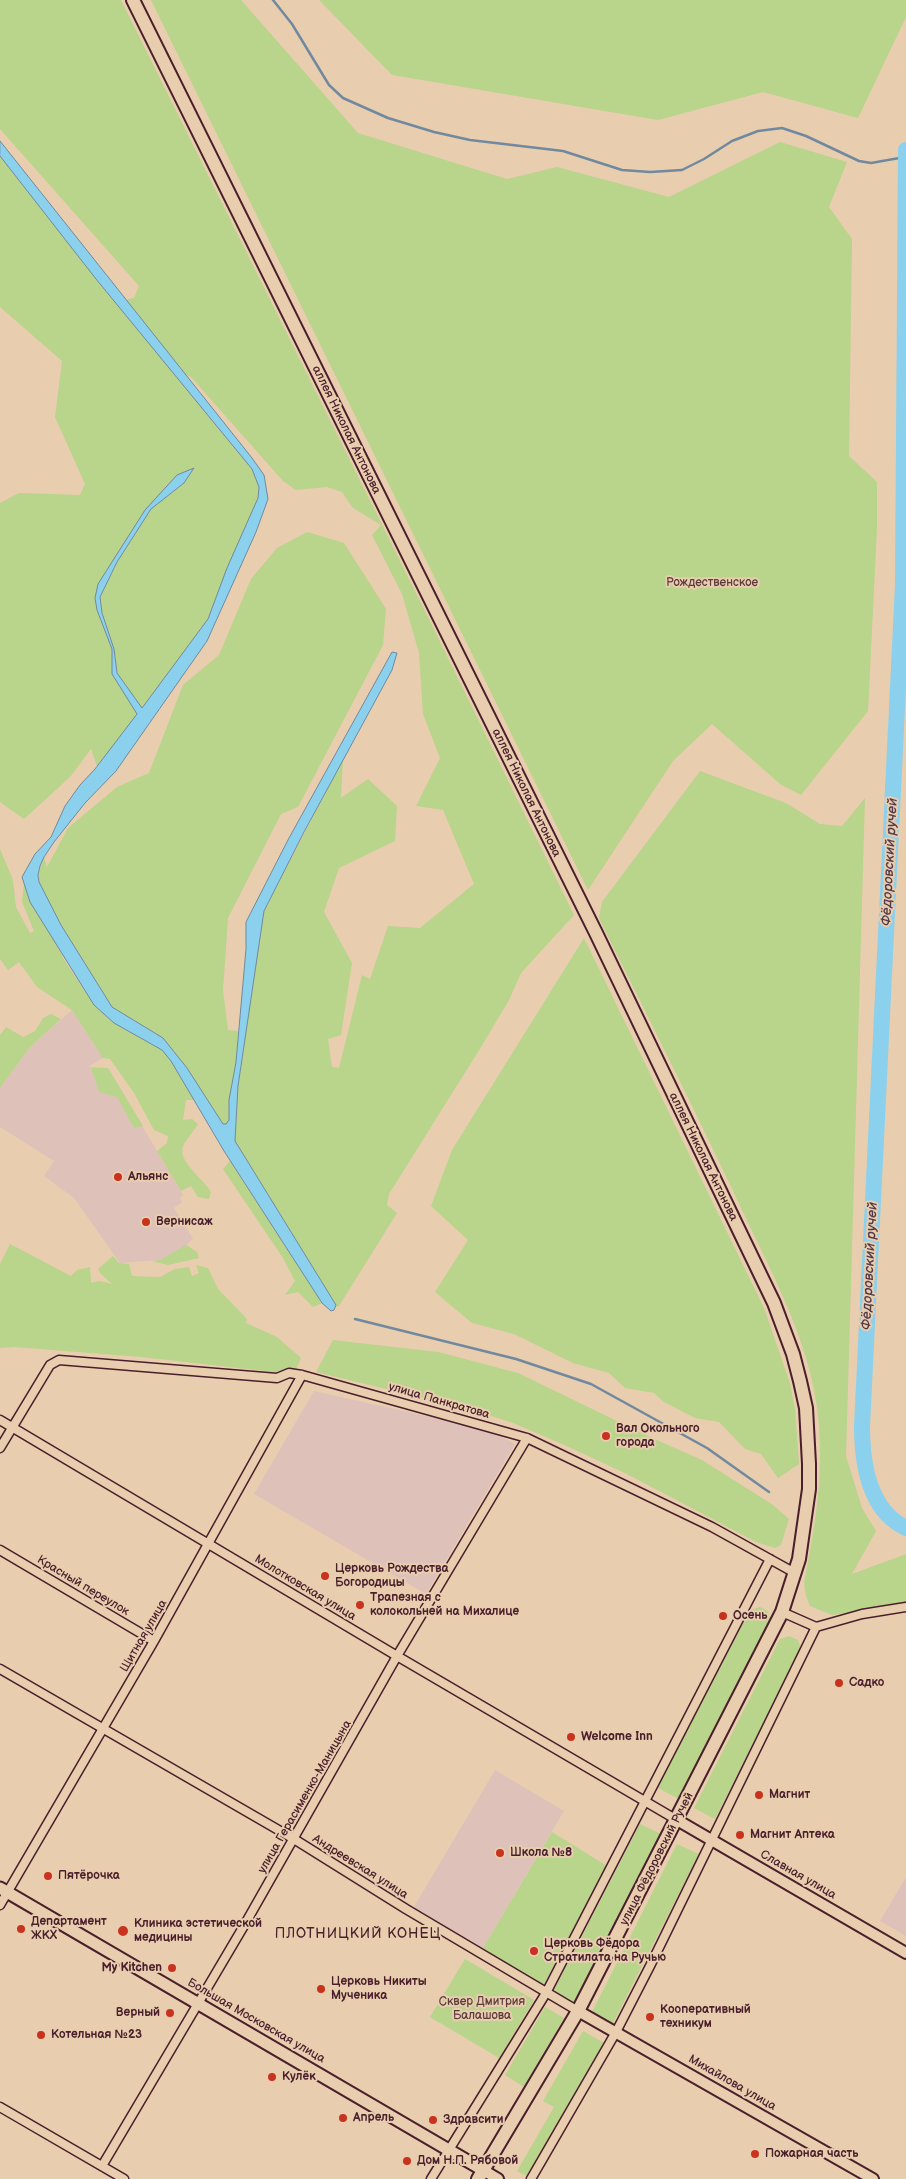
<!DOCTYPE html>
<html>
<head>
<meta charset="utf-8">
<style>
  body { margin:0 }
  canvas { display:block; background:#e8cdaf }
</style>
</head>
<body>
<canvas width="906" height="2179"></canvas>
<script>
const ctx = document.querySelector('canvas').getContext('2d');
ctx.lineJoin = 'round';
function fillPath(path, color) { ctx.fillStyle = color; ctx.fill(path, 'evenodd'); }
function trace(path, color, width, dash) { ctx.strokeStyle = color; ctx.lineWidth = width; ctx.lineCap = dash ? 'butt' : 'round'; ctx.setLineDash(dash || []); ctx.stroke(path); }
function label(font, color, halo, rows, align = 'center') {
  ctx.font = font + ' "Balsamiq Sans",sans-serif'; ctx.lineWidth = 4; ctx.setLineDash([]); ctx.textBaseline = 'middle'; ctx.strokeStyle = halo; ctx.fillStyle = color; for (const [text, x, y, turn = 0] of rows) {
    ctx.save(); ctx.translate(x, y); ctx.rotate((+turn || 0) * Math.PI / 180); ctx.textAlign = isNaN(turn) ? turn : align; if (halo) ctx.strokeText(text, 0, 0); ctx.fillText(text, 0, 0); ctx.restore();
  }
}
fillPath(new Path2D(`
  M72,1010L103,1058L88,1067L108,1068L183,1195L180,1198L182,1202L174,1208L193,1239L182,1249L160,1260L120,1263L74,1198L44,1176L54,1161L0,1127V1088L30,1047Z
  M314,1391L489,1430L515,1444L426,1594L254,1494Z
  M495,1770L564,1811L483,1948L414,1907Z
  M906,1877V1936L880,1921Z`), '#dec2ba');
fillPath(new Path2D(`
  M0,0H121L424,609L574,915L521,973L509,1000L481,1047L389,1194L387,1205L397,1213L339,1306L335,1307L336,1305L235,1141L238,1086L264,911L343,759L341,798L368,779L397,806L395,841L339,868L324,912L352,963L341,1035L328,1039L332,1067L339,1068L362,975L370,979L388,926L420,928L474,884L443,810L416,806L440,758L423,714L419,653L402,594L372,535L381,525L353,508L342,492L327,487L296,490L283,481L191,377L186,375L125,300L134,298L139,286L0,129Z
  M151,0H241L358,133L507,179L557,167L669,197L780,142L847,162L829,207L852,239L849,456L877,482V529L868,711L801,795L780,784L712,724L673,761L588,890Z
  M319,0H906V17L858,118L763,92L658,120L392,75Z
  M0,156L96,279L252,469L259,487L258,498L208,619L141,709L117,673L114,648L102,613L100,597L117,562L151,509L184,483L193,468L145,510L98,584L97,610L112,649V674L138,714L97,766L91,749L70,777L24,819L0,802V503L19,493L80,495L85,484L55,417L62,361L0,307Z
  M307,532L344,543L386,609L383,645L298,807L281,814L228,918L223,990L228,1030L238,1031L236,1062L231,1086L229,1120L226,1124H223L187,1068L163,1038L112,1007L61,925L39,882L38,875L44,857L47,867L68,828L117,787L149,773L183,685L219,655L251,579L277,548Z
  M700,771L786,803L820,824L842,826L865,798L846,1456L862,1508L876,1531L852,1574L906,1554V1604L832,1615L810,1606L806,1596L804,1583C816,1521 825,1471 817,1407C807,1337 772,1273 742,1210C696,1112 647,1015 599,918L602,902Z
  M0,849L13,880L16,907L30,933L34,931L22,902L24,883L30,902L49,930L65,961L94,1005L114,1023L162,1050L171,1061L194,1100H186L183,1120L192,1119L198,1124C194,1131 188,1137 184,1144C175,1160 203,1178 211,1192L209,1199L198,1197L191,1186L181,1191L157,1151L167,1143L168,1136L154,1130L134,1093L110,1059L103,1058L72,1010L37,987L19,962L8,970L0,959Z
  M584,938L764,1308L790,1383L795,1409L799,1464L778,1478L761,1454L745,1449L719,1422L695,1418L664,1402L654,1393L625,1388L609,1373L573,1363L514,1334L472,1323L435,1292L468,1240L431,1206L452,1150Z
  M51,1014L61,1019L30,1047L0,1088V1035L6,1027L23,1037L35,1031L43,1018Z
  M91,1068H108L143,1126L134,1128L117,1097L99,1092Z
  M230,1161L322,1303L313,1307L298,1292L285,1295L295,1281L283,1258L223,1169Z
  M10,1244L71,1276L77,1270L90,1267L91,1283L99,1281L112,1284L101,1274L98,1269L113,1256L119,1263L129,1264L132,1276L160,1277L175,1269L189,1267L192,1276L199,1273L196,1265L208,1268L218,1289L247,1319L246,1323L277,1337L301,1358L296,1369L274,1372L141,1357L14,1347L0,1348V1264Z
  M186,1245L197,1252L199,1258L168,1265L152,1261L160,1260Z
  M333,1340L438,1352L518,1373L650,1437L702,1460L773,1505L789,1519L781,1545L775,1548L756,1542L627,1474L560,1443L513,1423L473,1410L316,1372Z
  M760,1607L768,1611L771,1621L679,1799L658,1788L750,1610Z
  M789,1636L798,1640L801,1649L715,1819L694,1808L780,1639Z
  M640,1824L661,1834L574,2003L553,1992Z
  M552,1832L607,1866L543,1986L483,1948Z
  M677,1844L699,1854L612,2025L591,2014Z
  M465,1959L534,2000L499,2058L430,2017Z
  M545,2007L564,2018L524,2087L505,2075Z
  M583,2031L604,2043L527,2176L517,2171L554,2107L543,2101Z`), '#b9d48b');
const water = new Path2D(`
  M0,141L252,458L264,475L268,499L256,532L207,641L116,771L85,803L54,842L44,857L40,866L38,875L39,882L61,925L112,1007L163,1038L187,1068L223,1124H226L229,1120V1100L236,1062L246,949V922L289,838L392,652L397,653L392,670L304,832L264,911L238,1086L235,1141L336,1305L334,1310L331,1311L322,1303L224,1151L171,1061L162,1050L114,1023L94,1005L30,902L22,877L35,854L51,837L65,806L80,785L95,769L137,714L112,674V649L97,610L95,598L98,584L145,510L177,475L194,468L184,483L151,509L117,562L100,597L102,613L114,649L117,673L142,708L208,619L227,568L258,498L259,487L252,469L96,279L0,156Z`);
fillPath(water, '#8bd0ec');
trace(water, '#71899f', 1);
trace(new Path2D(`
  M273,0L292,24L329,85L343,98L388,118L434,132L470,140L563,151L622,170L650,172L682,170L704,159L732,141L758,131L782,128L806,136L859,161L871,163L905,157
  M355,1319L516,1359L591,1384L707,1448L769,1492`), '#71899f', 2.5);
trace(new Path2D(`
  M906,150L903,585L862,1426C862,1463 868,1510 906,1528`), '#8bd0ec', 16);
const minor = new Path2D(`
  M0,1420L397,1656L677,1820
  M0,1448L50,1365L59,1360L277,1378L289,1373L302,1375L527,1438L712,1527L795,1573
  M0,1550L154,1641
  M782,1612L816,1627L862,1614L906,1607
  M0,1669L294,1839L406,1909L578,2011
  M0,1905L154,1641L302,1375
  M0,2107L124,2179
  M102,2166L245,1924L397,1656L527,1438
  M431,2179L546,1993L770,1559
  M531,2179L616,2032L650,1966L816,1627`);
const tertiary = new Path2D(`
  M677,1820L906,1953
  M578,2011L873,2179
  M483,2170L498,2179`);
const secondary = new Path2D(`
  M0,1888L483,2170`);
const primary = new Path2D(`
  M133,0L596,933L774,1303L793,1354L800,1381L806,1408L809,1464V1489L799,1559L782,1612L578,2011L478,2179`);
trace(minor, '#4a1f2b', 11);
trace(tertiary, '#4a1f2b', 14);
trace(secondary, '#4a1f2b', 15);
trace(primary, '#4a1f2b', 16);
trace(minor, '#e8cdaf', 8);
trace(tertiary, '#e8cdaf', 10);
trace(secondary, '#e8cdaf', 11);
trace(primary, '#e8cdaf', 12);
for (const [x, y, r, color] of [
  [118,1177,5,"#c8321e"],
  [146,1222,5,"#c8321e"],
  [606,1436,5,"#c8321e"],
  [325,1576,5,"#c8321e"],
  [360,1605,5,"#c8321e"],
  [723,1616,5,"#c8321e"],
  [839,1683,5,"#c8321e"],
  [571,1737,5,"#c8321e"],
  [759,1795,5,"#c8321e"],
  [740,1835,5,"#c8321e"],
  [500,1853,5,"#c8321e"],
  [48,1876,5,"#c8321e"],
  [21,1929,5,"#c8321e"],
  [123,1931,6,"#c8321e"],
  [534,1951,5,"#c8321e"],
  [172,1968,5,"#c8321e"],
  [321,1989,5,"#c8321e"],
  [170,2013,5,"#c8321e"],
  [650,2017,5,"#c8321e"],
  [41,2035,5,"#c8321e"],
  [272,2077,5,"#c8321e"],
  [343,2118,5,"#c8321e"],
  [433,2120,5,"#c8321e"],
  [755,2154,5,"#c8321e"],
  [407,2161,5,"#c8321e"]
]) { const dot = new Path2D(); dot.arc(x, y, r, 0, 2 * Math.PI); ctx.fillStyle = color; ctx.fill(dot); trace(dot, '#e8cdaf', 2); }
label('12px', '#4a1f2b', '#e8cdaf', [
  ["аллея Николая Антонова",346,430,64],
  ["аллея Николая Антонова",526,793,64],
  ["аллея Николая Антонова",703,1157,64],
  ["улица Панкратова",439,1401,16],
  ["Красный переулок",83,1586,31],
  ["Молотковская улица",305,1588,31],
  ["Щитная улица",144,1636,-60],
  ["улица Герасименко-Маницына",305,1797,-60],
  ["улица Фёдоровский Ручей",657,1859,-63],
  ["Андреевская улица",360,1867,32],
  ["Славная улица",798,1875,30],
  ["Большая Московская улица",256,2021,30],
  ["Михайлова улица",732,2083,30]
]);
label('12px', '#5b3a39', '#e8cdaf', [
  ["Рождественское",712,583],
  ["Сквер Дмитрия",482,2002],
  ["Балашова",482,2016]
]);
label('bold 12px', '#4a1f2b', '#e8cdaf', [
  ["Альянс",128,1177],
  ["Вернисаж",156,1222],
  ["Вал Окольного",616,1429],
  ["города",616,1443],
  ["Церковь Рождества",335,1569],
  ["Богородицы",335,1583],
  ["Трапезная с",370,1598],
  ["колокольней на Михалице",370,1612],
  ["Осень",733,1616],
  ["Садко",849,1683],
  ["Welcome Inn",581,1737],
  ["Магнит",769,1795],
  ["Магнит Аптека",750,1835],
  ["Школа №8",510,1853],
  ["Пятёрочка",58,1876],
  ["Департамент",31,1922],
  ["ЖКХ",31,1936],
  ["Клиника эстетической",134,1924],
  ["медицины",134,1938],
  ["Церковь Фёдора",544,1944],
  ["Стратилата на Ручью",544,1958],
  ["My Kitchen",162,1968,"right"],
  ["Церковь Никиты",331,1982],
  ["Мученика",331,1996],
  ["Кооперативный",660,2010],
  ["техникум",660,2024],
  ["Верный",160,2013,"right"],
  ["Котельная №23",51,2035],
  ["Кулёк",282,2077],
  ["Апрель",353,2118],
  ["Здравсити",443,2120],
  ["Пожарная часть",765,2154],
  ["Дом Н.П. Рябовой",417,2161]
], 'left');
label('italic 14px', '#543a48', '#e8cdaf', [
  ["Фёдоровский ручей",890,862,-87],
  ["Фёдоровский ручей",870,1266,-87]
]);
ctx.letterSpacing = '1px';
label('14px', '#4a1f2b', '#e8cdaf', [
  ["ПЛОТНИЦКИЙ КОНЕЦ",358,1934]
]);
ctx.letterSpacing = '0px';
</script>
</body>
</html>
